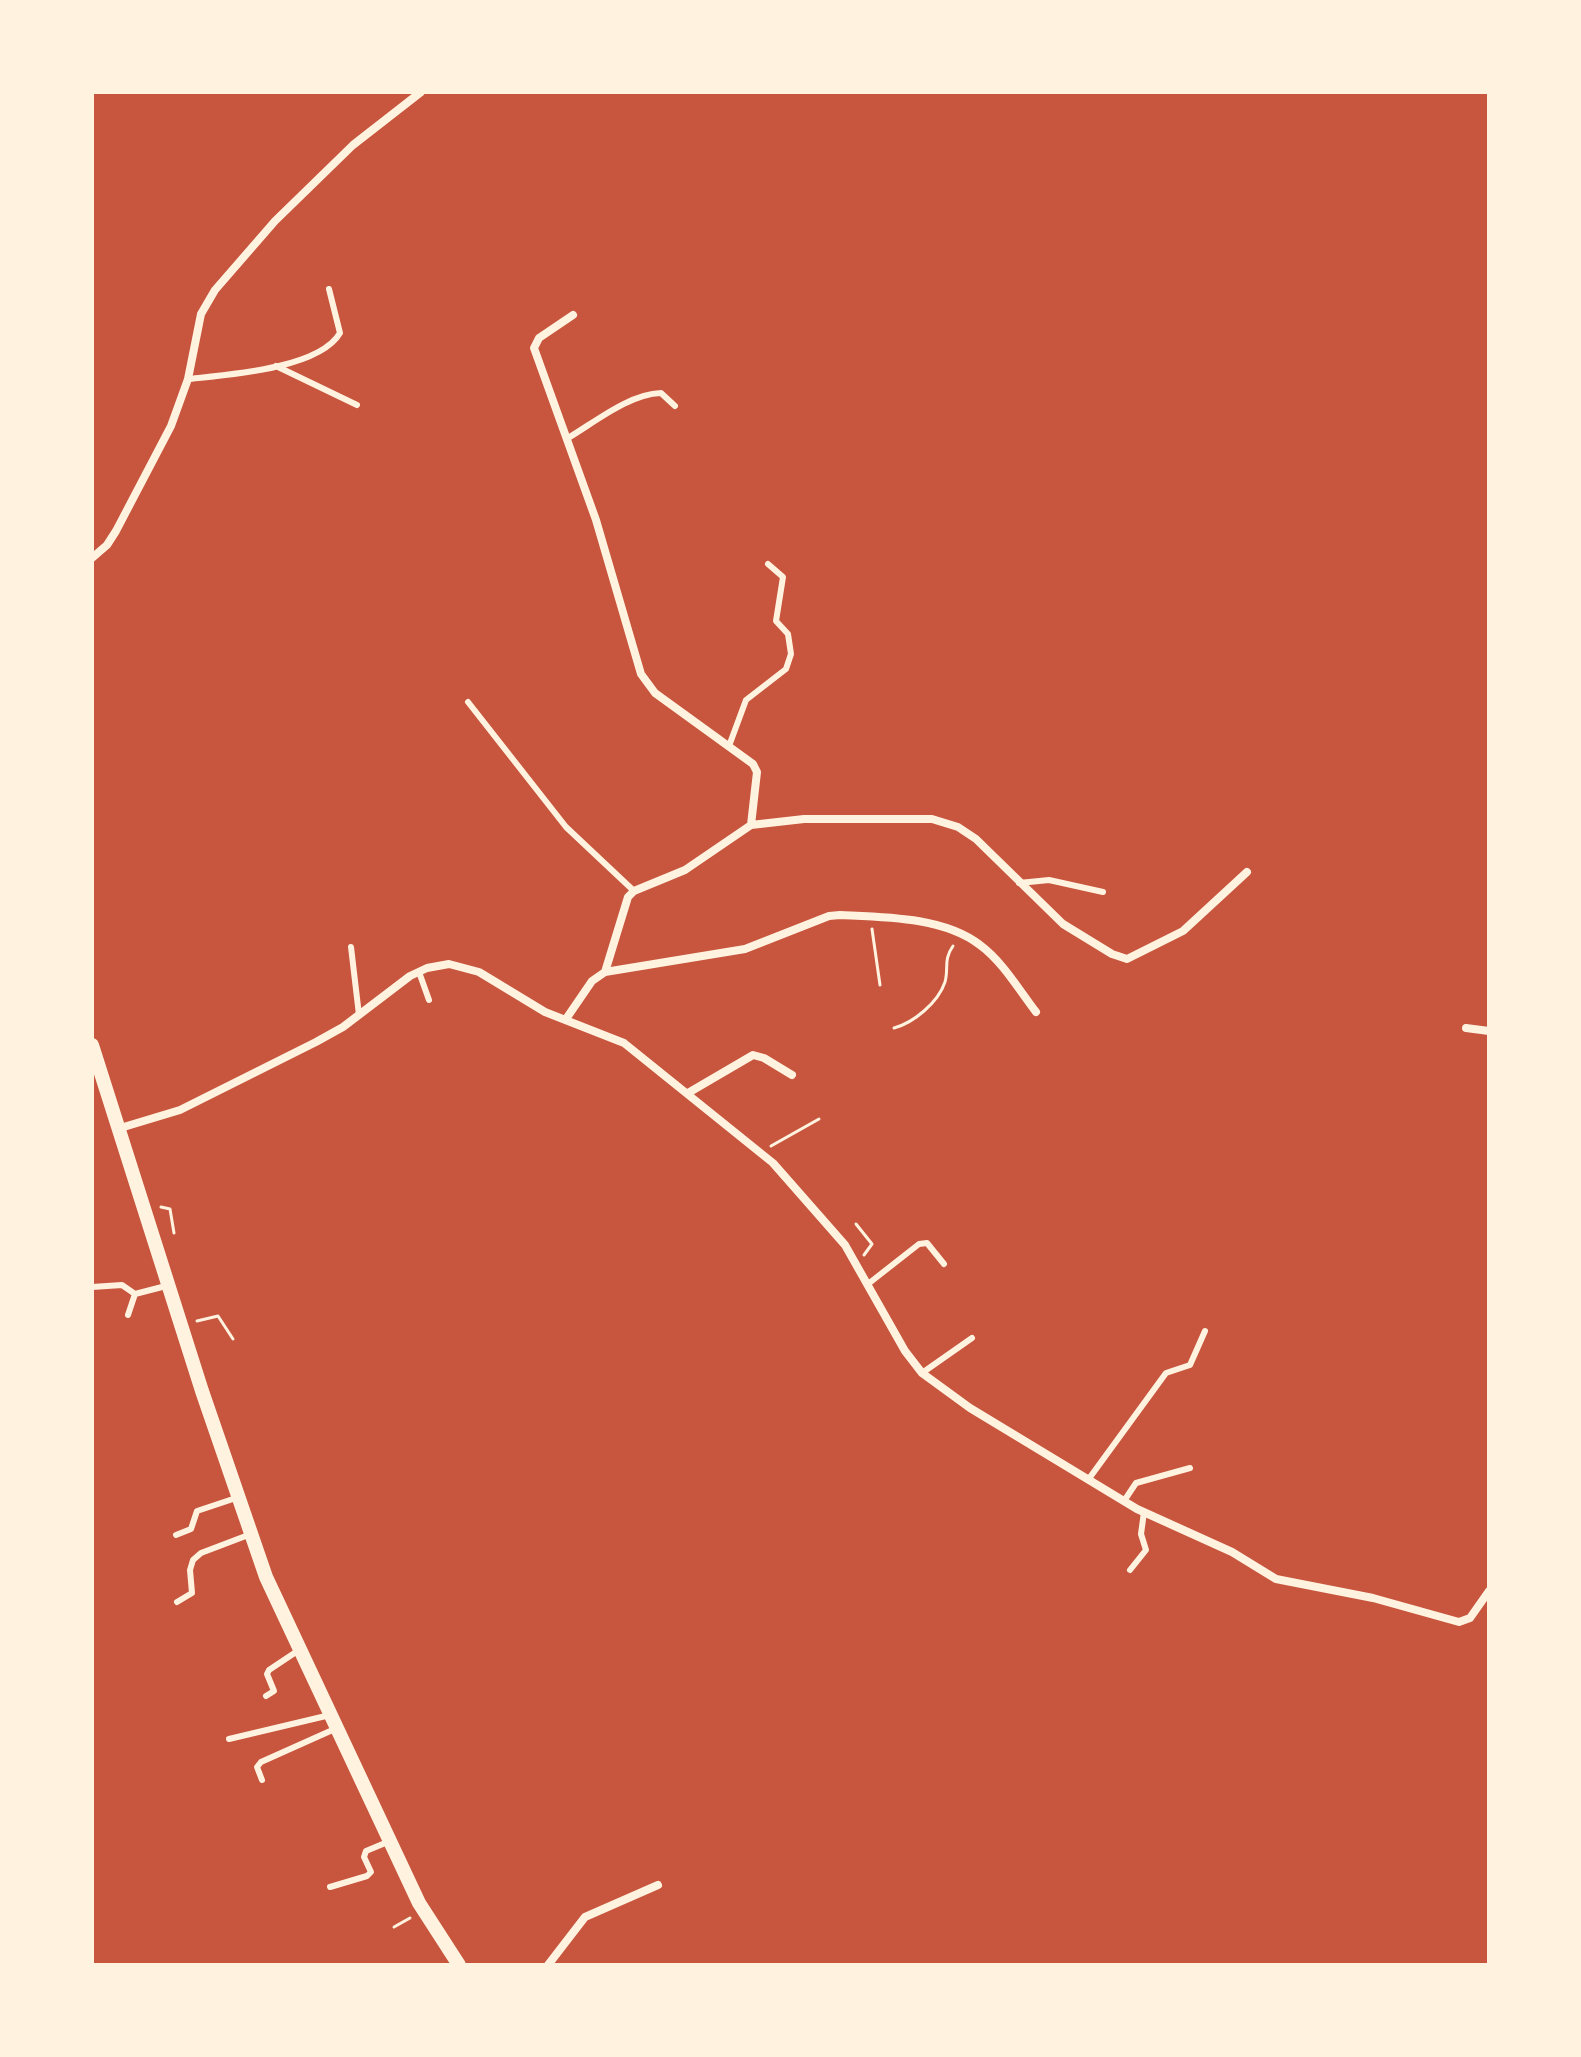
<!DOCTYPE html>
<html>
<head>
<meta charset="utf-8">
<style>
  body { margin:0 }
  #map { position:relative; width:1581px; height:2057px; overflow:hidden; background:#c8553d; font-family:"IBM Plex Sans",sans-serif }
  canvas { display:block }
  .frame { position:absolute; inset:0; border:94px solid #fff3e0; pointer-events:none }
</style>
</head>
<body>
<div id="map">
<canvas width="1581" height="2057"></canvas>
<div class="frame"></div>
</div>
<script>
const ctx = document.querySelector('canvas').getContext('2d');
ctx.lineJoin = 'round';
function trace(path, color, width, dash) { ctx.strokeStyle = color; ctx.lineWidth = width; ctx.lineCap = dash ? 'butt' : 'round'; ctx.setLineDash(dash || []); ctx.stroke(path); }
trace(new Path2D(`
  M872,929L880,985
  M894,1028C913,1023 938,1003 945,982C949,968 943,960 953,946
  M771,1146L819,1119
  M161,1207L170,1209L174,1233
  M856,1224L872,1244L864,1255
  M197,1321L218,1316L233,1339
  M394,1927L410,1918`), '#fff3e0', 3);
trace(new Path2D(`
  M276,366L357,405
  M188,379C226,375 319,369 340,333L329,289
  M568,438C595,422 629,394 661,393L675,406
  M468,702L566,827L634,891
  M729,746L746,700L786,669L791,654L788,634L776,621L783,577L768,564
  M1019,883L1049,880L1103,892
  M351,947L359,1015
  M419,972L429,1000
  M868,1284L919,1244L927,1243L944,1264
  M92,1287L122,1285L135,1294
  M128,1315L135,1294L166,1286
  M922,1373L972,1338
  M1088,1480L1166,1373L1190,1365L1205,1331
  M1124,1501L1136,1483L1190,1468
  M176,1535L191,1529L197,1511L239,1497
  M1130,1570L1146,1550L1141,1534L1144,1512
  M177,1602L192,1593L190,1570L193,1560L201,1553L251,1534
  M266,1696L274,1691L267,1674L269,1670L299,1650
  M229,1739L330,1715
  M262,1780L257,1767L261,1762L337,1728
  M330,1887L367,1876L371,1872L364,1857L366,1851L390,1841`), '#fff3e0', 6);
trace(new Path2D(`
  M573,315L539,338L534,348L596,520L641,674L655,693L753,764L757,772L751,825
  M92,558L107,545L116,531L171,426L188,379L201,314L215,290L275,221L353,145L421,92
  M605,972L628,897L634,891L685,870L751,825L804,819H932L958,827L976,839L1063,924L1112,954L1127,959L1183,931L1247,872
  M566,1019L592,981L605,972L745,949L829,916L840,915C885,917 944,917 980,945C1003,962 1019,990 1036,1012
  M1466,1028L1489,1031
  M688,1093L753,1055L764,1058L792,1075
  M117,1129L180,1110L316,1042L343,1027L410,976L427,968L449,964L479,972L545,1012L624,1043L773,1163L845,1245L905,1351L922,1373L970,1408L1137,1509L1232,1552L1276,1579L1373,1598L1459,1622L1470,1618L1489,1591
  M548,1965L585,1917L658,1885`), '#fff3e0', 8);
trace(new Path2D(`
  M92,1045L202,1391L266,1577L419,1903L459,1965`), '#fff3e0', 14);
</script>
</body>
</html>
